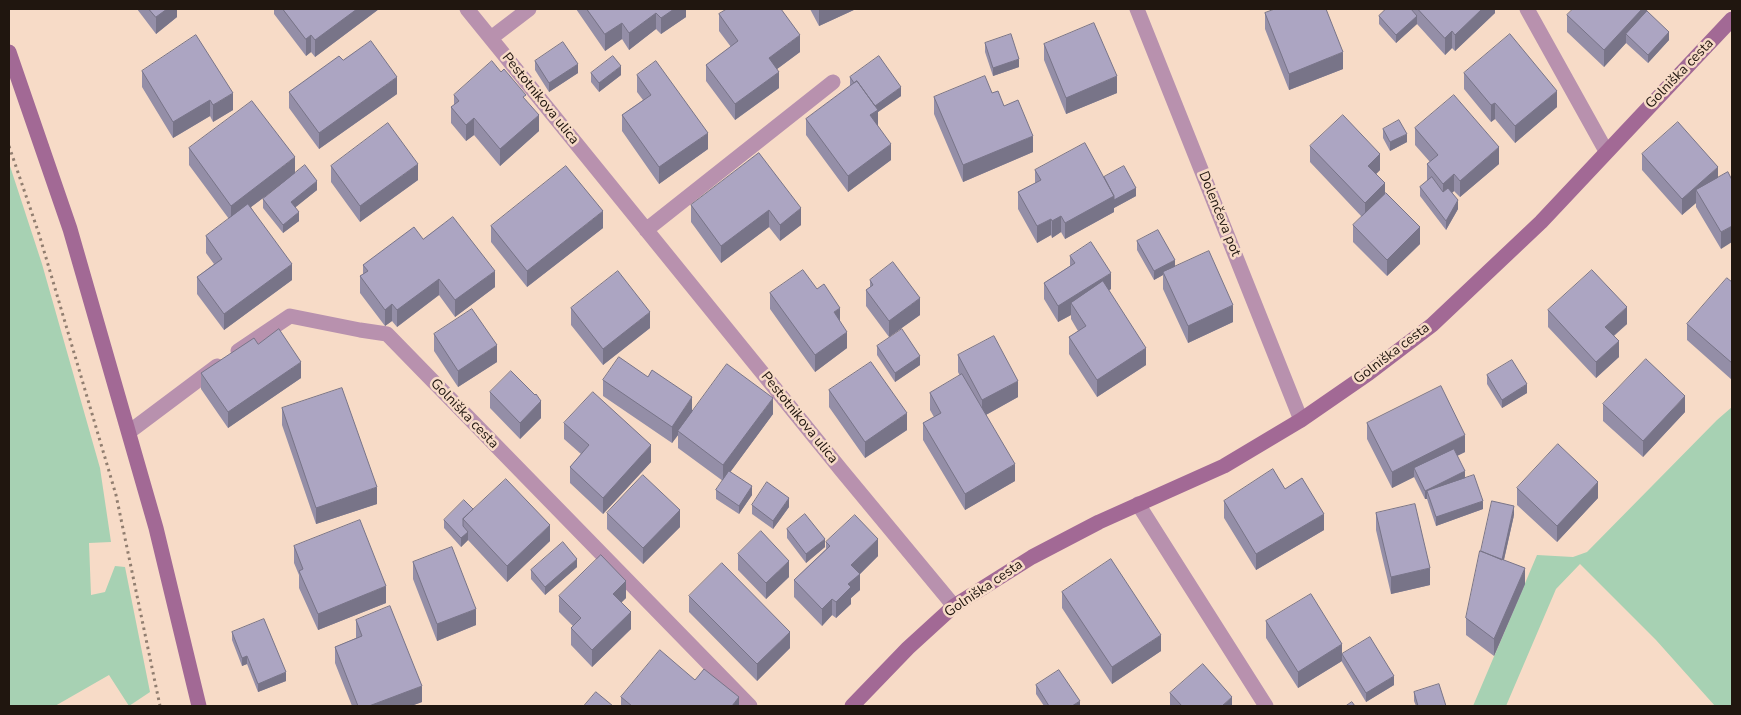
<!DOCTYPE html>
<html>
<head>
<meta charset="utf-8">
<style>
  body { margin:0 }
  #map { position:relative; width:1741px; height:715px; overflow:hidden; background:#f7dbc7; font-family:"Nunito Sans",sans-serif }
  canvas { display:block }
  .frame { position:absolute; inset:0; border:10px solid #20160f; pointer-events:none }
</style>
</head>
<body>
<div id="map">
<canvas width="1741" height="715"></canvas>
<div class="frame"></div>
</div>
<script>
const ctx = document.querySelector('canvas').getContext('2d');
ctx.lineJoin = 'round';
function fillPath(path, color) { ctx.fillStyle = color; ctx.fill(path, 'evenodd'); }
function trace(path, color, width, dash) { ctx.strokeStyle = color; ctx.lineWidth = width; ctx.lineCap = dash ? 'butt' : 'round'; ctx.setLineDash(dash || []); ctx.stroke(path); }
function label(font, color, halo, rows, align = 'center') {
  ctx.font = font + ' "Nunito Sans",sans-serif'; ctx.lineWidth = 5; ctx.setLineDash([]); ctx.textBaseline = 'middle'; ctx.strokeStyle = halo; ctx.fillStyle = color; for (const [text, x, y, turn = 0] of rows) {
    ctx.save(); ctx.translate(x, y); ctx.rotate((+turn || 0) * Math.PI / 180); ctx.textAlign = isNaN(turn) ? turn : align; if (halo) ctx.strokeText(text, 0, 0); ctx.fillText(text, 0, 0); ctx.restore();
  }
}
fillPath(new Path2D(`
  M9,163L42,264L100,468L111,542L89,543L91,595L105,592L115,566L125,567L150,692L129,706L109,675L55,706H9Z
  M1732,407V706H1715L1656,640L1580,564L1556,589L1506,706H1473L1537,555L1573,557L1587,552L1717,420Z`), '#a7d1b3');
trace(new Path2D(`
  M9,146L39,234L116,495L160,706`), '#917e70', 3, [2.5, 4]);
trace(new Path2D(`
  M467,9L842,471L954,606
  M1137,9L1301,420
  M1527,9L1606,151
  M491,38L529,9
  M646,230L833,82
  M238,351L290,316L360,330L387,334L750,706
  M129,432L217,366
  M1138,504L1266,706`), '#b891ae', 15);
trace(new Path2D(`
  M9,52L70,229L156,528L199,706
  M852,706L908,648L954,606L1032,557L1099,522L1224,466L1301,420L1369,373L1432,325L1541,222L1732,19`), '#a26995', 15);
fillPath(new Path2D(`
  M137,9H177V17L156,34Z
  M274,9H379L315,57L311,52L306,56L274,14Z
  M576,9H686V17L661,34L656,29L629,50L622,39L605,51Z
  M810,9H856L819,26Z
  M1386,9H1495V13L1455,51L1452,48L1445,55L1417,24L1396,43L1379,24V16Z
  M1647,9V11L1669,40L1648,63L1626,43L1604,67L1567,32V15Z
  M1265,13L1343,69L1289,90L1265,29Z
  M719,14L800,52L777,69L779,88L735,120L706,81V65L731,47L719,31Z
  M985,43L1019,67L993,76L985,52Z
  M1044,44L1117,93L1066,114L1044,60Z
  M343,60L397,94L319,149L289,108V92Z
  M535,61L578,73L549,92L535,70Z
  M142,71L233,110L213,122L210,116L173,138L142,87Z
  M591,73L621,75L599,92L591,82Z
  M1464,73L1557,107L1515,143L1495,119L1491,122L1464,89Z
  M637,75L708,149L659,184L622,131V115L643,100L637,92Z
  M850,77L901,96L878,112V126L891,160L848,192L806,135V119L850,86Z
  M992,93L1004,106L1033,152L963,182L934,114V97Z
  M454,95L526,100L539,131L500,166L474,135L466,141L451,123V107L454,105Z
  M1415,128L1499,164L1460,197L1454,191L1452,193L1458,209L1446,230L1420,196V187L1427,181V164L1430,162L1415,145Z
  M1383,129L1407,142L1390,151L1383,138Z
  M1310,146L1380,170L1376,174L1385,193L1420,244L1387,276L1353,242V225L1362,217L1310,162Z
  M189,148L295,173L317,190L295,207L299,221L283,233L263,208V199L286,181L251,207L292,280L224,330L197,294V277L214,264L206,253V236L229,219L189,165Z
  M759,153L801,225L780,241L769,227L721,263L691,222V205Z
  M1642,154L1718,178L1728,172L1721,249L1696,207V203L1682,215L1642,170Z
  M331,166L418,180L360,222L331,182Z
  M1035,170L1104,177L1136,196L1114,208V212L1065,239L1061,232L1052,238L1051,235L1037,243L1018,209V192L1035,183Z
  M491,226L603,228L527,287L491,242Z
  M423,239L495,287L455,317L439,295L397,327L392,321L385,326L360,293V276L363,274V265Z
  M1137,241L1175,267L1233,322L1188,343L1163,289V275L1154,280L1137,250Z
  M1070,256L1111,289L1109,290L1146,365L1097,397L1069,354V337L1078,331L1071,319V315L1058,322L1044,299V283L1070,266Z
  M870,280L920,315L889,337L866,306V290L870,287Z
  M1732,282V380L1687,340V324Z
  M770,293L840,322L847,348L815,372L770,309Z
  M571,308L650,328L603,365L571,325Z
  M1548,310L1627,324L1614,336L1619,357L1596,378L1548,327Z
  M434,334L497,362L458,387L434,351Z
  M258,344L301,378L228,428L201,389V373Z
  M877,346L920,365L895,382L877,355Z
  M958,355L1018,397L986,415L1015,481L965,510L923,440V423L934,417L930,410V393L960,376L958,372Z
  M1487,375L1527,393L1502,408L1487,384Z
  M603,380L692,411L773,414L730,472L752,495L739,514L716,499V490L723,481L678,448V435L672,443L603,396Z
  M829,390L907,430L865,458L829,407Z
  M490,392L535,395L541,418L520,439L490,408Z
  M1603,404L1685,412L1643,457L1603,421Z
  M282,408L377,504L316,524L282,425Z
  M564,423L651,462L603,514L570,483V467L581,454L564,439Z
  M1367,423L1465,452L1457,456L1465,478L1483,509L1436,526L1427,499H1425L1414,477L1392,488L1367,439Z
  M1517,488L1598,498L1557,542L1517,505Z
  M1285,489L1324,530L1256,570L1224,518V501Z
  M752,505L789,507L773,529L752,514Z
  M473,509L550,541L507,582L468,540L461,547L444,528V520Z
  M607,513L680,527L643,564L607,529Z
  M1376,513L1430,585L1391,594L1376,530Z
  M1514,515L1504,560L1525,584L1494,656L1466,635V618Z
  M787,529L825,547L806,563L787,538Z
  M826,542L878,556L860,574V590L851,598V604L836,618L832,615L822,626L794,597V580L826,549Z
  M294,546L386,603L318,630L299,588V575L294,563Z
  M738,554L789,577L766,599L738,570Z
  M413,562L476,625L437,641L413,579Z
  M577,567L545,595L531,579V570Z
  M1062,592L1161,651L1112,684L1062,608Z
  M559,596L626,598L621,602L631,629L592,667L571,645V628L573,626L559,612Z
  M689,596L790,648L757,681L689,612Z
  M356,620L422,702L411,706H352L335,663V647L356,638Z
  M1266,621L1342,654L1394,685L1366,702L1342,662V661L1298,688L1266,638Z
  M232,632L286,681L258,692L247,664L242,666L232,640Z
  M695,680L739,706H621V697Z
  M1036,685L1080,706H1044L1036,694Z
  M1414,692L1446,706H1416L1414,701Z
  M1170,693L1232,706H1170Z`), '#948ea7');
fillPath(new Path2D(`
  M167,9H177V17L156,34V17Z
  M357,9H379L315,57V40Z
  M674,9H686V17L661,34V18Z
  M821,9H856L819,26V10Z
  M1482,9H1495V13L1455,51V35Z
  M1642,9H1647V20L1626,34V43L1604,67V50Z
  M656,13V29L629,50V33Z
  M1417,16V24L1396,43V35Z
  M622,23V39L605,51V34Z
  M1452,31V48L1445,55V38Z
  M1669,32V40L1648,63V55Z
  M311,35V52L306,56V39Z
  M800,35V52L769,75V58Z
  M1343,52V69L1289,90V74Z
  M1019,59V67L993,76V68Z
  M578,64V73L549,92V83Z
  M621,66V75L599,92V83Z
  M779,72V88L735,120V104Z
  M1117,76V93L1066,114V98Z
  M397,77V94L319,149V133Z
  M901,87V96L878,112V127L870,115L872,108Z
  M1557,91V107L1515,143V126Z
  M233,93V110L213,122V105Z
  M210,100V116L173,138V122Z
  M1495,103V119L1491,122V105Z
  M539,115V131L500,166V149Z
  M474,118V135L466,141V125Z
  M708,133V149L659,184V167Z
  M1407,134V142L1390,151V142Z
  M1033,136V152L963,182V165Z
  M891,144V160L848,192V176Z
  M1499,147V164L1460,197V181Z
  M1380,154V170L1368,182V166Z
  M295,157V174L231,222V206Z
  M418,164V180L360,222V206Z
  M1718,167V184L1696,190V203L1682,215V199Z
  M1454,174V191L1443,201V184Z
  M317,181V190L291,211V202Z
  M1385,183V200L1365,220V203Z
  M1136,188V196L1114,208V212L1065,239V223L1114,196Z
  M1458,200V209L1446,230V221Z
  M801,208V225L780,241V225Z
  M769,210V227L721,263V246Z
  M603,211V228L527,287V271Z
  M299,212V221L283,233V225Z
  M1061,216V232L1052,238V221Z
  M1051,219V235L1037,243V226Z
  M1732,226V242L1721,249V232Z
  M1420,227V244L1387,276V260Z
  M1175,260V268L1163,272V275L1154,280V271Z
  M292,264V280L224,330V314Z
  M495,271V287L455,317V300Z
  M1111,273V289L1076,311L1071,303V315L1058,322V306Z
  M439,279V295L397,327V310Z
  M920,298V315L889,337V321Z
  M392,304V321L385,326V310Z
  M1233,305V322L1188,343V326Z
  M1627,307V324L1605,343V327Z
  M840,308V324L834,312Z
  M650,312V328L603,365V349Z
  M847,332V348L815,372V355Z
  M1619,341V357L1596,378V362Z
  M497,345V362L458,387V371Z
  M1146,348V365L1097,397V380Z
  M920,356V365L895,382V373Z
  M301,362V378L228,428V412Z
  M1018,381V397L982,417V400Z
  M1527,384V393L1502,408V400Z
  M1685,396V412L1643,457V441Z
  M692,397V413L678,431V435L672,443V427Z
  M773,398V414L723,482V465Z
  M541,401V418L520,439V423Z
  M907,413V430L865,458V442Z
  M1465,435V452L1418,475L1414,468V477L1392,488V472Z
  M651,445V462L603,514V498Z
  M1015,464V481L965,510V494Z
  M1465,471V479L1427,491V499H1425V491Z
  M1598,482V498L1557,542V526Z
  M752,486V495L739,514V506Z
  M377,487V504L316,524V508Z
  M789,498V507L773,529V521Z
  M1483,501V509L1436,526V517Z
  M1514,506V515L1502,568V560Z
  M680,510V527L643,564V548Z
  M1324,514V530L1256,570V554Z
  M550,525V541L507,582V566Z
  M468,532V540L461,547V538Z
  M825,539V547L806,563V554Z
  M878,539V556L860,574V590L851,598V604L836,618V602L848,584L851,565Z
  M577,559V567L545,595V587Z
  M789,561V577L766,599V583Z
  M1430,568V585L1391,594V577Z
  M1525,568V584L1494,656V639Z
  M626,581V598L613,611V594Z
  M386,586V603L318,630V614Z
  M832,599V615L822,626V609Z
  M476,609V625L437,641V624Z
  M631,612V629L592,667V650Z
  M790,632V648L757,681V664Z
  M1161,635V651L1112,684V667Z
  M1342,644V661L1298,688V672Z
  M247,656V664L242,666V658Z
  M286,672V681L258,692V684Z
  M1394,676V685L1366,702V693Z
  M422,686V702L411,706H369Z
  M739,697V706H732Z
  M1232,697V706H1222Z
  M1080,701V706H1072Z`), '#787488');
const building = new Path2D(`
  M149,9H167L156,17Z
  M283,9H357L315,40L311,35L306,39Z
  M587,9H674L661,18L656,13L629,33L622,23L605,34Z
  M727,9H781L800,35L769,58L779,72L735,104L706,65L738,41L719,14Z
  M1275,9H1326L1343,52L1289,74L1265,13Z
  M1386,9H1411L1417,16L1396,35L1379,16Z
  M1418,9H1482L1455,35L1452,31L1445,38Z
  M1573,9H1642L1604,50L1567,15Z
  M1647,11L1669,32L1648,55L1626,34Z
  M1094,23L1117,76L1066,98L1044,44Z
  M1011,34L1019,59L993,68L985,43Z
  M1510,34L1557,91L1515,126L1495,103L1491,105L1464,73Z
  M196,35L233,93L213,105L210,100L173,122L142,71Z
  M371,41L397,77L319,133L289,92L339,56L343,60Z
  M563,42L578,64L549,83L535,61Z
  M613,56L621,66L599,83L591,73Z
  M879,56L901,87L875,106L857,81L854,83L850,77Z
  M492,61L501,72L504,69L526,95L523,97L539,115L500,149L474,118L466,125L451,107L459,101L454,95Z
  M656,61L708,133L659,167L622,115L651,95L637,75Z
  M985,76L992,93L998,91L1004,106L1018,100L1033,136L963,165L934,97Z
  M857,81L878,110L870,115L891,144L848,176L806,119Z
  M1454,95L1499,147L1460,181L1454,174L1443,184L1427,164L1438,155L1415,128Z
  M252,101L295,157L231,206L189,148Z
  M1343,115L1380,154L1368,166L1385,183L1365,203L1310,146Z
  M1399,120L1407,134L1390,142L1383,129Z
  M1678,122L1718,167L1682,199L1642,154Z
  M388,123L418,164L360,206L331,166Z
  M1085,143L1114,196L1065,223L1061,216L1052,221L1051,219L1037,226L1018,192L1041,180L1035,170Z
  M759,153L801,208L780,225L769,210L721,246L691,205Z
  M305,165L317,181L291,202L299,212L283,225L263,199Z
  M566,166L603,211L527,271L491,226Z
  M1124,166L1136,188L1114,200V196L1104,177Z
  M1728,172L1732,180V226L1721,232L1696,190Z
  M1432,177L1443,192L1448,188L1458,200L1446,221L1420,187Z
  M1386,193L1420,227L1387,260L1353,225Z
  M248,204L292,264L224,314L197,277L222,259L206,236Z
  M453,217L495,271L455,300L439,279L397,310L392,304L385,310L360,276L368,271L363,265L414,227L423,239Z
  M1158,230L1175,260L1154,271L1137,241Z
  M1091,242L1111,273L1058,306L1044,283L1075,263L1070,256Z
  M1209,251L1233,305L1188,326L1163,272Z
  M893,262L920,298L889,321L866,290L873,285L870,280Z
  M803,270L817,289L824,284L840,308L834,312L847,332L815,355L770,293Z
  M1592,270L1627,307L1605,327L1619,341L1596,362L1548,310Z
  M618,271L650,312L603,349L571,308Z
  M1727,278L1732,282V363L1687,324Z
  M1103,281L1146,348L1097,380L1069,337L1086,326L1071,303Z
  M472,309L497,345L458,371L434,334Z
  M279,329L301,362L228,412L201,373L254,338L258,344Z
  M902,329L920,356L895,373L877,346Z
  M994,336L1018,381L982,400L958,355Z
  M619,357L648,377L652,370L692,397L672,427L603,380Z
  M1646,359L1685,396L1643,441L1603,404Z
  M1512,360L1527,384L1502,400L1487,375Z
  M871,362L907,413L865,442L829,390Z
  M727,364L773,398L723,465L678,431Z
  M511,371L535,395L536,394L541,401L520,423L490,392Z
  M962,374L1015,464L965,494L923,423L941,413L930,393Z
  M1441,386L1465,435L1392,472L1367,423Z
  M342,388L377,487L316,508L282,408Z
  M593,392L651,445L603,498L570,467L589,445L564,423Z
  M1558,444L1598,482L1557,526L1517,488Z
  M1454,449L1465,471L1425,491L1414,468Z
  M1273,469L1285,489L1302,478L1324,514L1256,554L1224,501Z
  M729,471L752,486L739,506L716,490Z
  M643,475L680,510L643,548L607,513Z
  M1474,475L1483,501L1436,517L1427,491Z
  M506,479L550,525L507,566L463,519Z
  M767,482L789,498L773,521L752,505Z
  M464,500L473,509L463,519V526L468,532L461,538L444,520Z
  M1492,501L1514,506L1502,560L1481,551Z
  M1415,504L1430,568L1391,577L1376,513Z
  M805,514L825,539L806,554L787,529Z
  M855,515L878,539L851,565L860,574L848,584L851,587L836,602L832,599L822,609L794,580L830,546L826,542Z
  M360,520L386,586L318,614L299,571L303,569L294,546Z
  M761,531L789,561L766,583L738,554Z
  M563,542L577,559L545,587L531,570Z
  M452,547L476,609L437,624L413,562Z
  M1480,551L1525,568L1494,639L1466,618Z
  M601,555L626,581L613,594L631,612L592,650L571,628L581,618L559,596Z
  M1111,559L1161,635L1112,667L1062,592Z
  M722,563L790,632L757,664L689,596Z
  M1311,594L1342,644L1298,672L1266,621Z
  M390,606L422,686L369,706H358L335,647L362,636L356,620Z
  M264,619L286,672L258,684L247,656L242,658L232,632Z
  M1370,637L1394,676L1366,693L1342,654Z
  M660,650L695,680L704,669L739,697L732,706H632L621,697Z
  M1203,664L1232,697L1222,706H1182L1170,693Z
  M1059,670L1080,701L1072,706H1049L1036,685Z
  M1439,684L1446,706H1418L1414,692Z
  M596,692L613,706H584Z
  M1352,702L1355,706H1346Z`);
fillPath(building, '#aca5c2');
trace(building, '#787488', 1);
label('14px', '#20160f', '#f7dbc7', [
  ["Golniška cesta",1680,74,-46],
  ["Pestotnikova ulica",540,99,51],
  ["Dolenčeva pot",1219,214,68],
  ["Golniška cesta",1392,354,-37],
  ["Golniška cesta",464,414,46],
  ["Pestotnikova ulica",799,418,51],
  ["Golniška cesta",984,589,-34]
]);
</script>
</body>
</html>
